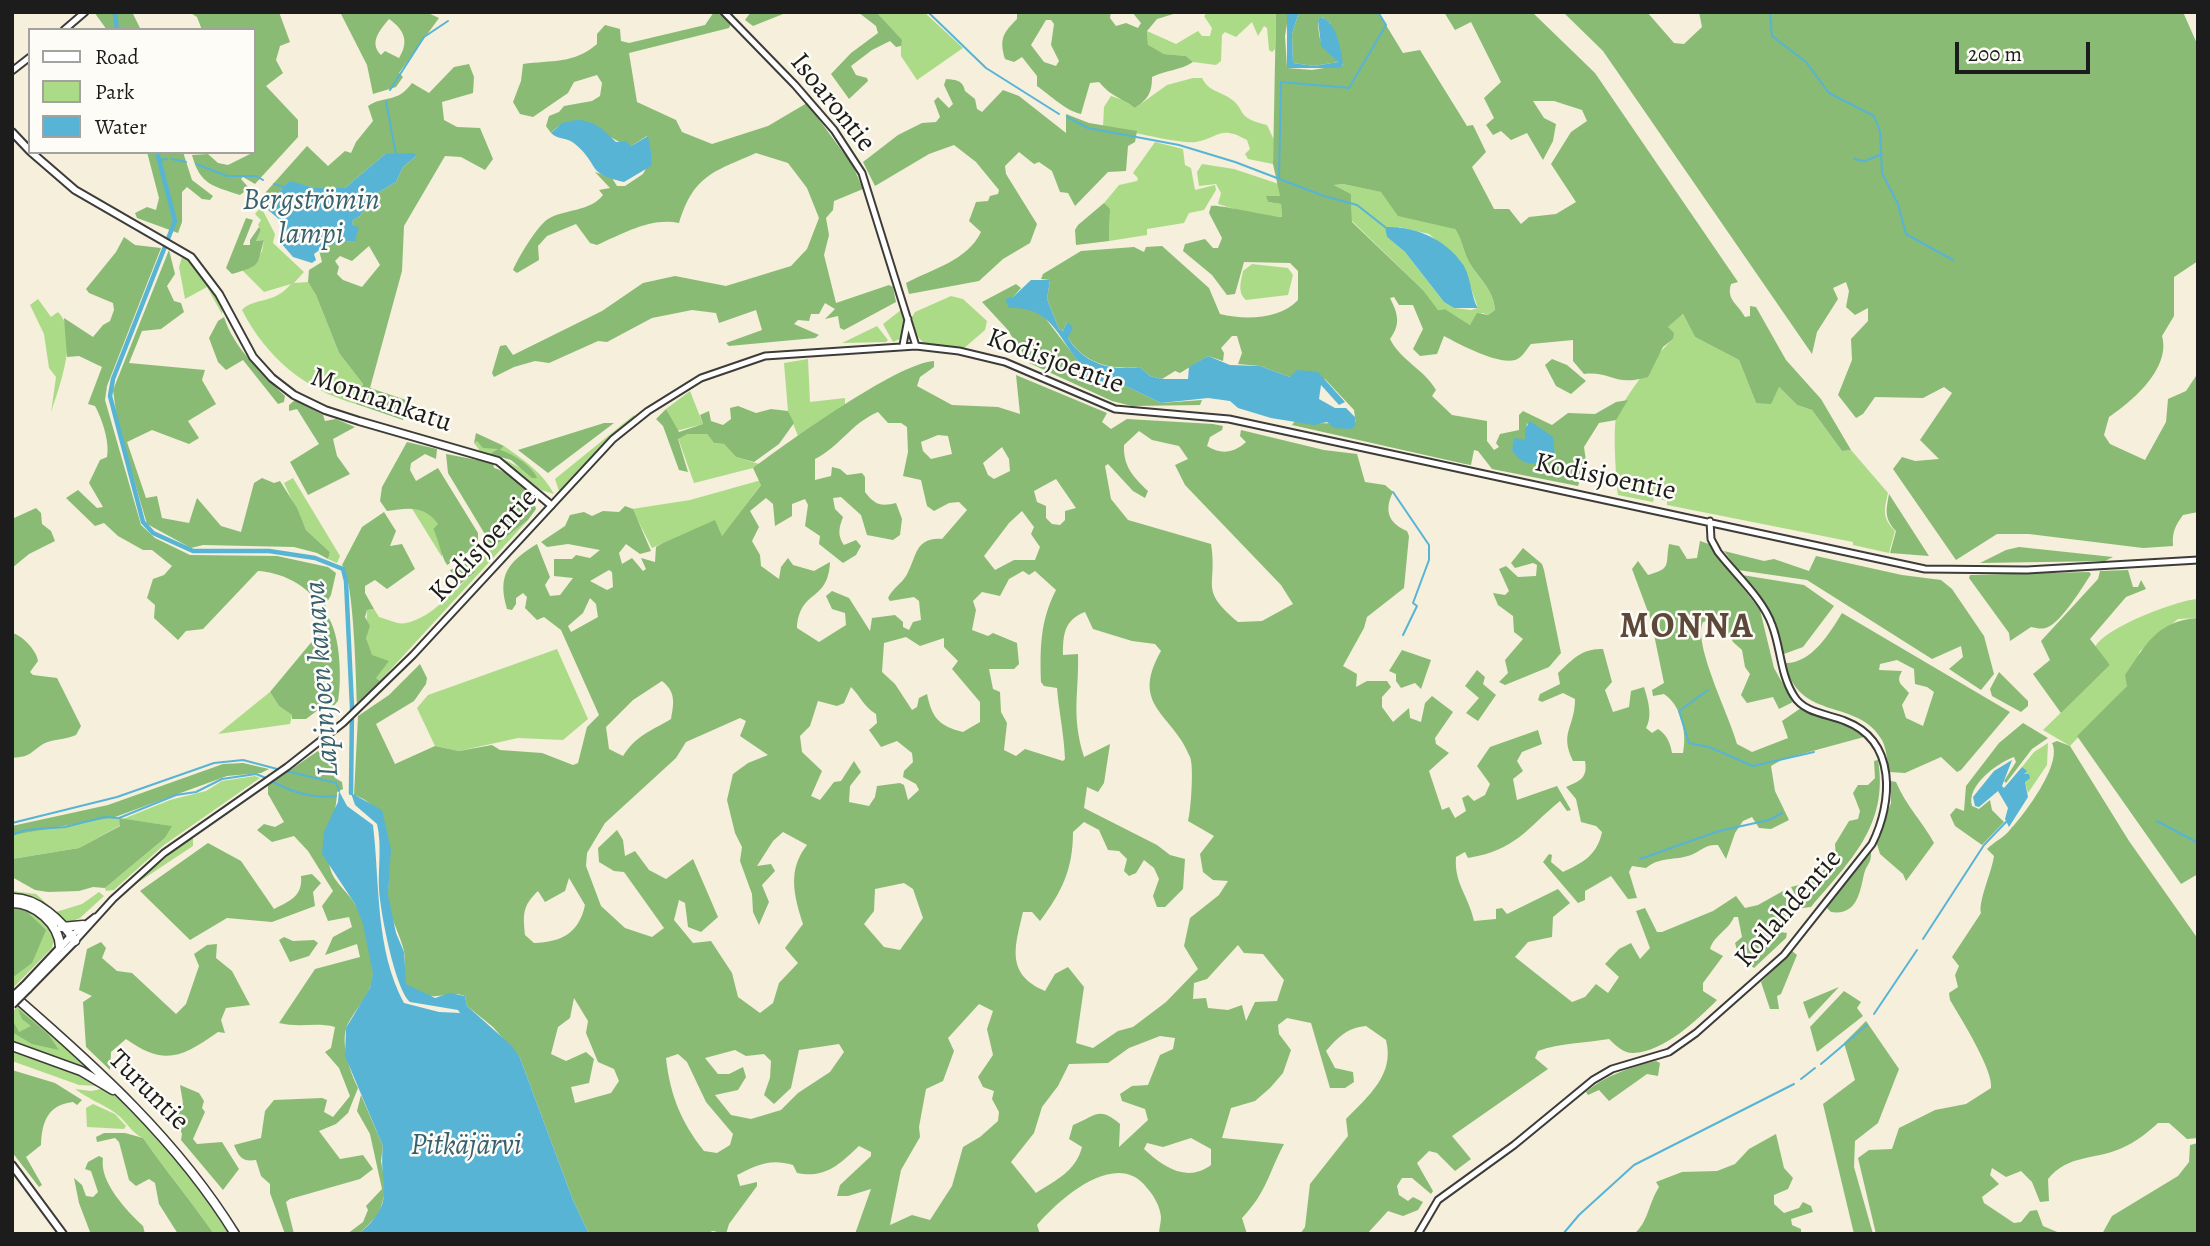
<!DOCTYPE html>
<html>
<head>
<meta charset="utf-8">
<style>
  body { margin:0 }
  #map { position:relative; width:2210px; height:1246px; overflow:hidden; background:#f5efdc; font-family:Alegreya,serif }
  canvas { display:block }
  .frame { position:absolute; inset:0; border:14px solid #1c1c1c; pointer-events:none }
  .legend { position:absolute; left:28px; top:28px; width:228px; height:126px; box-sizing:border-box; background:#fdfcf7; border:2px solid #a3a29f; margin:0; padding:9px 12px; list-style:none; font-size:21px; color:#1c1c1c }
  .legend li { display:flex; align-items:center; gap:14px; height:35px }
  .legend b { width:35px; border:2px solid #a3a29f }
  .scale { position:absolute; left:1955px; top:42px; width:135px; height:32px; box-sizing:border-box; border:4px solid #1c1c1c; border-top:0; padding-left:9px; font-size:21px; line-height:24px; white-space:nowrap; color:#1c1c1c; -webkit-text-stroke:5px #fdfcf7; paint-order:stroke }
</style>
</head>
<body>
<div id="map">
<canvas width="2210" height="1246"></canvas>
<div class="frame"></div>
<ul class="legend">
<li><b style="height:9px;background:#fff"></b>Road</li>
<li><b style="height:19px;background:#acdb88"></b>Park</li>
<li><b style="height:19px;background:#57b4d5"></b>Water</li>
</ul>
<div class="scale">200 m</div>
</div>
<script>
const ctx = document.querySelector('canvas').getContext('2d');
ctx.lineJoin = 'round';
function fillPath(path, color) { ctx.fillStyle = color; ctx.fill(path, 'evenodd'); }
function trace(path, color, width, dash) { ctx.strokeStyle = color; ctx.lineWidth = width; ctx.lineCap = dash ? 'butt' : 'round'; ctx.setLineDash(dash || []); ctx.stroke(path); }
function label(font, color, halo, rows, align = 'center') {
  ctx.font = font + ' Alegreya,serif'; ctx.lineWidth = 5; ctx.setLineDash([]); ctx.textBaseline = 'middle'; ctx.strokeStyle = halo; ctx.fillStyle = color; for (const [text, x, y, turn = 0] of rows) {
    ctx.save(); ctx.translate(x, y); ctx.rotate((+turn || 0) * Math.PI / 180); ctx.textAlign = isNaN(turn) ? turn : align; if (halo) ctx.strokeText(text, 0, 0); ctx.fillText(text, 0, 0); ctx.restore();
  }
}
fillPath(new Path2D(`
  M876,12H924L963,48L917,80L901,56V46Z
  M1208,12H1276L1275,49L1272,52L1269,50L1267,28L1264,26L1258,36L1252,22L1236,37L1225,32L1222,35L1221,61L1216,65L1193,62L1186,56L1164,54L1148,46L1147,31L1176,44L1198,31L1202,36H1210L1212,28L1204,16Z
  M1193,78H1202C1209,91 1216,90 1228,97C1248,109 1233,117 1267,125L1274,140L1273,164L1248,159L1245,154L1250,149L1247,140C1220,125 1220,137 1196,142C1184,145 1119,129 1103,126L1104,107L1111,96L1123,100L1135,108L1167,85Z
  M1155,142L1183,149L1185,165L1191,168L1195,190L1215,185L1216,190L1204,210L1189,213L1184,223L1147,229V235L1109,241L1110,214L1104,203L1119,185L1137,181L1138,178L1133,173Z
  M1202,164L1234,169L1279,184L1280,196L1267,197L1268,202L1281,204L1282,217L1251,214L1218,204L1221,193L1216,184L1199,186L1197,172Z
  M1343,184L1382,192C1400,219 1427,217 1455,229C1462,239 1463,250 1468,260C1477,277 1494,289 1495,310L1488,315L1482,313L1470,325L1445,309L1438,310L1429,302L1422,289L1352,221L1351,194L1334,185ZM1399,227L1429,234L1462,263L1478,308L1471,310L1454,308L1444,302L1405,252L1387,237Z
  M261,207L275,234L273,243L304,272L294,283L308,282L316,295L339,353L363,384L356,404C305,390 266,357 242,310C254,297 274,305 291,284L264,292L242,270L254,266L262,251L264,240L256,241L261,230L258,225L261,220L255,214Z
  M183,254L198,270L223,306L222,314L207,287L185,299L179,267Z
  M1252,264L1288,268L1293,275L1288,295L1246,300C1237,292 1241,282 1243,271Z
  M951,296L963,299L987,321L985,330L962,350C932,346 917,351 912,317L915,312Z
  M38,299L51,317L58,312C80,334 59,387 51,413L56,377L49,368L44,334L30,305Z
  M901,310C906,318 903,330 900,339L893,342L883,324Z
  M1683,314L1695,337L1739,360L1756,403L1778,386L1797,405L1812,410L1842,451L1851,450L1888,493C1884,510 1882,518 1895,531L1889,553L1853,545V542L1667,505V501L1654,498L1653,502L1618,495C1616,479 1613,433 1616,418C1619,405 1661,348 1673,339L1668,327Z
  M877,326L888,340L886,342L842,343Z
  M808,359L810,402L845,398V406L798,436L788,411L784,363Z
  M690,391L703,424L676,431L666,409Z
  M634,415L635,417L559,491L555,479Z
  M687,433L707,434L714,443L724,444L736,457L759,464L753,468L694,483L678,438Z
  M477,440L499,450L504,446C524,460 543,473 554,494L541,490L495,456C510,460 521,471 534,472L499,450L490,454L480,451L474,443Z
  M293,478L340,556L337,563L328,559L330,552L306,530L284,483Z
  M765,479L722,537L715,521L652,548L632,509L690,500Z
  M411,507L429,512L439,524L433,529L442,545V557Z
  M528,520L380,681L376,678L366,638L367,610L374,609L379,617C387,619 398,625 406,623C434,617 454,589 475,572L472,560L487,543L493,546Z
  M2198,599V618L2178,619L2140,651L2127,686L2070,746L2043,730L2110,665L2095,648C2101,629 2177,600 2198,599Z
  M557,649L588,719L563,740L518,738L459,751L435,746L417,708L428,695Z
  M270,692L279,706L292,715L290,724L218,734Z
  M2048,743L2047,765L2028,793L2025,782L2029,774L2025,776L2022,767L2034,752Z
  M255,776L260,778L164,845L114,890L106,891L105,888L165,838L171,826L123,819L170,800L206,791L222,781Z
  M105,817L119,818L121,825L79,848L12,859V835C30,825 49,830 67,826C80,823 93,820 105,817Z
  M193,838V846L131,887L188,839Z
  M12,891L36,894L56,912L82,904L99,892L104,896L80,918L69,923L38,901L12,895Z
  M12,905L35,913L55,936L52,948L14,987Z
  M20,1005L100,1078L67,1061L12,1042V1012Z
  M12,1048L76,1071L100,1086L79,1085L12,1061Z
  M106,1088C156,1127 195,1182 230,1234H214C191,1201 166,1171 143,1138C131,1133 125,1119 114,1112C102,1104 87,1098 75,1089L91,1091Z
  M93,1104L115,1114L126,1126L124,1129L87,1127L86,1108Z`), '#acdb88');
fillPath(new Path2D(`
  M94,12H132L141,30H107Z
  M189,12H279L290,42L280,46L276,60L283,73L266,86L298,120V137L255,184L243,177L241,179L249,188L240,195C213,186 200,185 192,155L208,154L218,163L228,165L254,152V30H202L197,17Z
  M340,12H426L439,18L399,73L403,77L396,87L373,94L367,65ZM389,19C405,30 409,42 399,58L385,51L381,55C369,43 379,31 389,19Z
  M714,12H719L731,24L729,28L629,53L637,102L676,120L682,132L712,144L768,126L807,103L853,166L863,189L834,201L833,210L826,218L829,235L824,255L836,303L889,285L893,287L896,302L844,330L840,328L838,316L825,319L835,309L825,303L819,314H811L809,321L798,320L794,324L819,335L815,338L729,346L726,343L762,330L756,310L719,323L716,313L692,310L652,318L607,342L598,341L549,363L535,361L514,367L494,377L492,373L500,346L506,345L513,355L602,311L643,283L675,276L726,286L791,266L807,249L819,218L807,188L788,163L756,153C713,172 694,175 679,223C651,217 622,234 597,245L590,243L576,224L547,236L538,246L539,260L517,273L513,270C518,258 537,226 548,219C564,209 590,212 603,195L599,190L610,188L595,172L612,178L617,186H625L643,174L652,157L647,136L631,146C605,140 577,103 551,133L546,126L549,116L559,112L564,106L592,101L600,96L602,83L597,75L574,82L568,93L533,117L520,114L513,102L521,81L523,64C552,60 574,64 597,44V34L605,25L620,29L621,41L629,43L705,25Z
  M751,12H788L753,26L745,20Z
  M858,12H876L902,40L901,46L896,47L890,41L872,50L851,66L856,75L867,78L868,81L849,99L831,74L851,53L878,33L876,26Z
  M1017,12H1111L1110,18L1116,26L1126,23L1138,28L1141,23L1132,12H1180L1157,19L1147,31L1148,45L1164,54L1186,56L1193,62C1179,71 1166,70 1152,77C1152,93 1148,99 1135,108C1119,96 1113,98 1099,82L1090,83L1081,114C1066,111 1050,95 1037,86V76L1022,57L1014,62L1005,59C999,39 1003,33 1017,19ZM1046,20H1051L1054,24L1051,45L1059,61L1056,66L1044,62L1031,45Z
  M1276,12H1289L1285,36L1287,68L1312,70L1343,65L1330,23L1322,17L1318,20C1319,53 1325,42 1338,62L1314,66L1293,63L1292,34L1299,12H1378L1403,53L1420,50L1467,126L1473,125L1486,152L1472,167L1494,209H1509L1521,224L1529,217L1556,214L1576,202L1551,164L1571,132L1587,121L1582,110L1554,101H1533L1544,118L1556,124L1553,141L1543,160L1527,133L1511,140L1501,131L1493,135L1486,125L1494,118L1484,98L1501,82L1471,22L1455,30L1444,12H1532L1595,73L1738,282L1731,284C1726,300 1738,304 1745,317L1750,316V306L1756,307L1786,360L1821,399L1851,450L1842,451L1812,410L1797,405L1779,387L1771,404L1756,403L1739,360L1695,337L1683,314L1668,327L1674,333L1673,339L1663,347L1648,377C1614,387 1611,371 1584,374L1573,361V340L1531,344C1526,350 1522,358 1515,360C1498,365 1459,344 1444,336L1437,354L1420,356L1413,349L1423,329L1413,305H1399L1394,297L1390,298C1398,314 1401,324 1390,339C1401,361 1424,369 1436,390L1432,396L1452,415L1487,421V441L1494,450L1499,447L1496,443L1500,434L1519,430V415L1523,411L1552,425L1568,413L1595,414L1616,402L1628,400L1616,420L1599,423L1584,447L1586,461L1578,486L1492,469L1478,451L1474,450L1471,465L1465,464L1292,425L1295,421C1315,425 1335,422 1356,424L1354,410L1325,379L1290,377L1260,366L1238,364L1242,353L1237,336H1232L1221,348L1224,353L1223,361L1208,356L1180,373L1175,371L1162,379L1150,376L1140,367C1110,370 1085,364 1068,338L1067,322L1063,331L1059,329L1047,299L1050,280L1041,279L1043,274L1081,251L1134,247L1144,252L1146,247L1162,246L1209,288L1220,314C1245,320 1279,320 1298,300V271L1290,263L1244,262L1235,294L1227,295L1212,275L1183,251L1185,244L1205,239L1213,248H1218L1222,238L1209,213L1211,206C1218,204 1266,216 1282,217L1281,204L1268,202L1266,196H1280L1273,164ZM1343,184L1381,192L1398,216L1455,229C1462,239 1463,250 1468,260C1477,277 1494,289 1495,310L1488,315L1477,313L1470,325L1445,309L1438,310L1422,289L1352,222L1351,194L1334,185ZM1527,423L1543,453L1538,456L1539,463L1512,450L1515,444L1525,440Z
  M1563,12H1647L1674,43L1684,44L1702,27L1699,12H2183L2198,46V261L2174,277V316L2162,336C2171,368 2133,401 2109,417L2104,435L2110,444L2145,460L2166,422L2168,399L2186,391L2198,373V512L2183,515C2175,526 2172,532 2173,546L2143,548L2029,534H1997L1956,560L1893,469L1902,457L1915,461L1939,459L1920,440L1952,393L1944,387L1923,398L1875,397L1863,414L1856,418L1838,395L1852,360L1851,339L1868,321V308L1855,315L1846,307L1849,291L1846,282L1833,288L1838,299L1817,332L1812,354L1603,51Z
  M469,64L474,77L473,93L442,102L444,120L457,127L480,128L493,159L485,170L461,157L445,156L404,226L402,271L370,388L409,401L403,420L356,404L363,384L339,353L316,295L308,282L309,270L322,262L319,250L336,242L355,241L352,221L360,216L374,195L396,182L403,167L416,156L385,154L345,188H315L290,182C282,188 271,200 267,209L257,202L307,146L328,166L345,151L351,153L356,142L373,121L368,106C384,95 397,104 412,83L429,93L454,67ZM369,246L380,265L362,287L343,280L337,274L339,267L335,261L340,256L352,261Z
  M946,79C956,80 963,80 965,91L975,99L977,109L982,112L1003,90L1019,96L1066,133V114L1089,123L1137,131L1135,142L1128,146L1126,171L1108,172L1075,206L1068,193L1060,192L1052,171L1039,162L1034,164L1019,152L1005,166L1006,174L1037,224L1030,243L1003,259L979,281L909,294L906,283C932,269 967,261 981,232L969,221L976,202L988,201L990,196L998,194L999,190L976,162L954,145L929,154L875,186L863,162L898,135L922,123L936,122L940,117L934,101L938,97L949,108L953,104L944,85Z
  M147,152H183L192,180L213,196L210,200L202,199L187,187L182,192V222L178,233L137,218L135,213L147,207L156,210L159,198Z
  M1104,203L1110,209L1109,241L1076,245L1075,230L1078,225Z
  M246,218L253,220L243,245H250V240L259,227L261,230L256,241L264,240C256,267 262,265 232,274L226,268Z
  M124,237L135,245L161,248L107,386L105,400L141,525L155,538L190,555L277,556L328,567L336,573L331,595L325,606L318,604C308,585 280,572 258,571L203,629L186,631L178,640L154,618L155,605L147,598L153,579L164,575L172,566L152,550H143L118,536L104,523L95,526L66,498L78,490L97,508L103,507L89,483L100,460L107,457C110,442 102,419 95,406L88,404L102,367L79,356L67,357L64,318L93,337L103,325L110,321L114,310L113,303L89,293L86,289L116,252Z
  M169,250L175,274L167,286L174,301L181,303L184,312L161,329L142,331L129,363L205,370L202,380L216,404L188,421L199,438L189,444L152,430L127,442L146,498L157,496L162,518L189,523L197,498L221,526L241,532L254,483L262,478L274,483L280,481L297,508L306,530L330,552L328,559L317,553L294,547L203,545L191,548L147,524L118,426L113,390Z
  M1016,284L1021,288L1013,297L1042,314L1079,362L1081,366L1074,372L1106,390L1117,382L1161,403L1202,400L1200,405L1132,406L1112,401L1029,363L1007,329L982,302Z
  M224,317C233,347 263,375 285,396L284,402L278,404L243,360L226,370L218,362L209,338L218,321Z
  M1552,359L1567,365L1586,381L1571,394L1556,386L1545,365Z
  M934,361V367L920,377L917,386L952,405L998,407L1020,414L1016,375L1107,413L1102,422L1111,429L1127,419L1213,424L1223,426L1222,430L1210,437L1207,446C1221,455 1234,453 1246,442L1240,436L1241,430L1324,450L1357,454L1365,482L1385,485L1393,492C1384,510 1388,523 1407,531L1409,536L1404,588L1367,617L1364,628L1343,666L1357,674L1356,687L1367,681H1387L1391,687L1382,697V707L1393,722L1409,708L1410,718L1421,722L1425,703L1432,696L1453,712L1435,738L1436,744L1449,753L1429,771L1442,810L1449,807L1455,818L1466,811L1462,798L1468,795L1474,801L1485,795L1490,784L1477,766L1490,747L1538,730L1542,744L1522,752L1517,761L1523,771L1513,779L1517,800L1557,786L1571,810L1567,811L1560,801C1525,830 1516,850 1468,858L1465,852L1456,857C1454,884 1468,894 1474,921L1496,919V909L1502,908L1507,914L1558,889L1570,903L1553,917L1552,937L1528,942L1515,957L1572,1002L1585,997L1596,984L1608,993L1619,977L1605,964L1619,949L1631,943L1640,959L1650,948L1636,911L1645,908L1657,932H1662L1713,911L1736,896L1745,908L1758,905L1783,891L1790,909L1783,921L1768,926L1773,931L1787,933L1786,938L1754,968L1739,957L1735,943L1742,937L1738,917H1734C1728,931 1714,935 1710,949L1723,956L1703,983V991L1717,1000C1697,1020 1664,1052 1633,1053C1623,1053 1615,1045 1609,1039C1585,1043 1560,1043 1538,1051L1535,1058L1548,1069L1452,1136L1471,1159L1455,1171L1437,1153L1429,1151L1417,1163L1433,1191L1431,1194L1412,1178H1402L1397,1186L1399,1195L1408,1201L1413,1197L1423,1202L1418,1210L1403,1216L1388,1211L1367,1234H1300L1305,1227L1310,1184L1348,1136L1346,1119C1368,1096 1395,1075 1386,1040L1366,1026C1347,1028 1338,1037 1326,1051L1335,1068L1353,1072L1354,1082L1345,1088H1330L1311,1023L1287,1018L1278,1025L1279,1034L1291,1050L1283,1073L1270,1088L1255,1101L1231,1108L1222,1138L1284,1144C1268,1174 1267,1192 1242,1218L1247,1234H1159C1159,1228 1161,1223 1161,1217C1160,1206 1154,1196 1147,1188C1117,1147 1058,1200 1037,1225L1040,1234H855L871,1189L848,1196H837L840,1185L871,1156V1152L859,1146C840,1164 825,1179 797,1173L793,1165C770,1158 757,1165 737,1175L740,1186L757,1182V1186L729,1224L726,1234L713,1231L704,1234H589L573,1200L520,1058L493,1027L467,1006L465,996C451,989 427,1007 406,984C402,973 406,962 404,951C400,933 387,913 388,894C390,859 396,809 354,795L358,716L389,695L420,664L427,678L426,684L414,701L376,724L395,764L435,746L459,751L492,745L500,750L542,753L573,765L578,763L587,727L599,715L561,630L544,617L537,620L525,608L527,597L523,593L516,598V604L512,610L507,609C497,575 508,562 537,544L550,577L545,585L550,596L560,595L573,578L554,576V559H572L576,555L590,558L600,550L568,544L547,547L541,542L565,526L570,515L584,512L592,516L603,511L619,512L625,506L633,509L651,551L640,554L626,544L619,553L622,564L632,558L643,571L646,569L641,558L655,562L656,547L663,543L715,520L722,536L761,485L753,468C787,443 897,363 934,361ZM878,412L888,423H901L907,427L908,452L903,476L921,480L927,506L934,511L949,503L959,502L967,510L942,539C914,537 917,558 906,576C901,584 893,588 888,598L890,601L914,597L919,601L921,620L913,622L909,630L903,627V622L895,615L872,618L870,631L849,598L832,591L826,596L832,609L845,613L846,625L819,642L797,628C800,588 828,603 830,562L814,571L793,565L788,558L781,567L779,579L761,566L760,555L752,541L759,527L750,511L766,498L773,504L775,526L792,516V504L805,499L808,505L805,526L820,536L819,544L843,563L856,555L861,546L856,540L844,545C837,535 839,528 843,517L835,509L833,498L841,497L861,515L867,535L893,540L900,535L902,519L896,503C880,507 874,504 865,492V477L862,473L847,475L840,469L832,467L831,476L815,480V459C841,446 850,424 878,412ZM1139,431L1152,440L1179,446L1188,459L1175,465L1185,485L1281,585L1293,604L1262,621L1238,622C1198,588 1218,588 1211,544L1128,520L1111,499L1105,466L1108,464L1133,491L1145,498L1148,491C1133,477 1123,466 1124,445ZM938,435L948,436L952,454L931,459L923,451L921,442ZM1002,447L1009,459L1010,471L994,479L988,475L983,463ZM1056,479L1076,508L1065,511V520L1060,525L1052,524L1046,518V506L1037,502L1034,491ZM1022,511L1034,527L1031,534L1040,547L1035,560H1014L995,570L984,556L1009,523ZM609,570L612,572L613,587L607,590L590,581ZM1023,571L1029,575L1035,571L1056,590C1040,621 1040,648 1041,682L1044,686L1057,688C1059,712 1064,734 1065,759L1063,761L1025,749L1016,756L1004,750L1007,723L1001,712L1000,692L993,689L989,669H1014L1019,664L1017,643L993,633L988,636L972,630L976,610L973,601L982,592L1000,596L1009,579ZM590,598L596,604L598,617L571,632L568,626L583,613ZM1085,612L1093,629L1132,641L1155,644L1161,651C1129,707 1173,713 1190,757C1194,765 1191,811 1188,821L1214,836L1200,854L1203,872L1213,880L1228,881L1219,895L1190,918L1184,946L1198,969L1166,1002L1133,1027L1118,1031L1093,1048L1076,1043L1084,987L1068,967L1055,974L1045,991C1005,974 1015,946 1023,912H1032L1040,921C1062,892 1073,869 1073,832L1084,822L1099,830L1108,850L1119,851L1127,859L1124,871L1129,876L1136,873L1144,860L1154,868L1159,879L1153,896L1157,907H1165L1183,889L1185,859L1170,855L1157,845L1084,808L1087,787L1098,792L1104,783L1110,744L1084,757C1071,715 1079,694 1078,654L1063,655C1063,635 1064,620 1085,612ZM906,637L920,646L944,638V647L958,661L952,669L980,702V722L963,732C939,726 932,718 927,694L919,698L917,707L912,710L895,684L882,672L884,643ZM662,681C676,692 674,703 671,719C651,731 635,736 623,756L609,749L606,727L633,700ZM851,687C861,697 863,706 876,714L877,723L869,730L881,747L897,741L912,753L913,762L904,771L903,777L916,784L919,790L908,800L904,785L900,783L877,786L875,797L869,806L849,802L850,786L861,772L854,761L841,781L834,782L820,800L811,796L822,771L802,752L800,736L810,726L818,701L837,706L844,703ZM740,718L746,721L740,736L768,755L748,763L733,774L727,800L735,833L742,847L740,861L752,894L753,912L759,925L769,902L762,885L775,871L771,864L757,866L773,841L783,832L807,845C787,870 794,896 803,924L785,948L798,963L779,983L773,1003L760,1013L738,997L732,973L711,941L693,943L674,920L679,900L685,903L688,927L701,932L718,917L693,859L666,879L649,870L635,851L625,856L623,840L617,830L598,848L599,862L614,871L624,872L664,928L652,937L625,928L601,906L586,866L587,853L605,823L676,758L686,742ZM569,878L585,905C579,933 562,942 534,943L525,935C523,915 522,906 538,891L545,902L565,891ZM904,883L913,889L923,918L900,950L884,947L864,924L874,911L875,889ZM1238,945L1244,953L1263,954L1284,980L1277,1001L1255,1002L1246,1021L1242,1005L1228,1010L1208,1008L1206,998L1193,999L1194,983L1207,979ZM574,998L588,1021L586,1033L598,1062L614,1069L619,1081L611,1093L575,1103L571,1087L589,1083L594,1059L586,1052L566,1061L551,1054L558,1027L570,1018ZM979,1004L993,1011L987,1029L993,1055L978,1077L983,1087L994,1091L992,1099L999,1112L998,1121L980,1137L963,1147L952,1186L930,1220L912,1215L890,1225L901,1170L920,1137L919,1127L926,1089L943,1081L954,1051L948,1038ZM1160,1036L1175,1038L1173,1049L1160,1055L1148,1085L1132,1086L1120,1094L1122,1101L1145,1109L1148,1120L1119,1147L1120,1124C1098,1105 1095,1117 1073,1125L1069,1139L1082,1147C1076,1171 1056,1180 1036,1193L1011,1162L1034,1133L1042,1107L1058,1086L1069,1064L1108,1063L1129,1048ZM839,1044L844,1052L830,1072L798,1093L781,1110L751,1119L731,1115L715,1095L738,1090L746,1077L743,1067L729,1074H718L705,1058L735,1050L746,1056L764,1054L771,1061L770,1078L764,1095L774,1104L791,1088L799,1050ZM678,1054L687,1062L706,1102L733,1134L730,1145L717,1153L704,1151C681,1122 670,1095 666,1058ZM1191,1138L1211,1149V1165C1187,1183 1163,1167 1144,1149L1147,1143L1163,1147Z
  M295,400L323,415L325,421L336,419L355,427L333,439L337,456L350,474L308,495L290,462L319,444L297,409L289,411V405Z
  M738,406L756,413L771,409L788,411L794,423L779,444L754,462L736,457L724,444L714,443L707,434H687L678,439L688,472L679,470L663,426L656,419L666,409L679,432L703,424L700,415L709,411L711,421L723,425L731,419L730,408Z
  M604,423H614L548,473L518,450Z
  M476,433L504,446L500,450C509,452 532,465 537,478H532L511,460L490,454L498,449L483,448L477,441L474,443Z
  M407,442L437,449L436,459L425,454L411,463L410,470L416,481L438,468L478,533V546L447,565C440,554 440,542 433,529L438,524C424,505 409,508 387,511L380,501L382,487Z
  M446,454L493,463L494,468C512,473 532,490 536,509L528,520L493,547L487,543L486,536L448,473Z
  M1889,494L1929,556L1890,553L1896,531C1884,518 1886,511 1889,494Z
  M36,508L41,513L42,524L51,531L55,541L29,554L12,568V519Z
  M384,512L396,531L390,546L402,544L415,569L387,589L375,580L365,586V593L374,609L367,610L365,617L370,626L366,638L372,655L389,661L376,678L380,681L357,703C356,679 354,578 342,565L362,527Z
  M1700,541L1709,544L1760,610L1774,668L1793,702L1779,709L1773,697L1747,703L1741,695L1750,674L1745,667L1742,650L1733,642L1720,618L1703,622C1692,643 1731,719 1737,744L1752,752L1788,738L1782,721L1801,708L1849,725L1864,737L1783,759L1771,766L1775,791L1789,820L1771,829L1759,828L1752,817L1743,821L1735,833L1726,859L1718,845C1705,844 1701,851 1691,855C1674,861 1661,856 1646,868L1632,866L1629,872L1637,898L1628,899L1611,876L1585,891V900L1578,903L1543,862L1549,854L1552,855L1551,862L1563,872C1582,863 1597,856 1602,832L1596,826L1581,822L1576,799L1566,787C1580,781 1588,778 1585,761H1573C1559,732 1575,728 1575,699L1563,693L1542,702L1538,700L1540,694L1560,684L1558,673C1572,660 1582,648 1603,649L1612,682L1605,690L1613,712L1629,707L1631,691L1644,687C1648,700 1653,716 1646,728L1652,733L1658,729C1667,735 1670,742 1672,753H1683C1687,734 1682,706 1664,694L1653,696L1652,690L1664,683L1651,620L1632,569L1638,561L1648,575C1672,568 1665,566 1669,544L1679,546L1687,559L1697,558Z
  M2019,547L2113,557L2105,561L1980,563L2006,550Z
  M1523,548L1542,564L1544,570L1561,653L1549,667L1505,685L1499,682L1508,673L1505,660L1523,639L1514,632L1513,616L1498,605L1493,593L1505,595L1509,591L1499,569L1506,566L1518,577L1536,576L1537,565L1533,563L1515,568L1511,563Z
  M1724,551L1764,561L1774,559L1809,571L1816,556L1902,575L1941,580L1952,589L1984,636L1994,674L1981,690L1949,669L1963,657L1961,646L1932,659L1807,580L1738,570Z
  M472,560L475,572L459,585L450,570Z
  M2128,570L2133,587H2138L2141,580L2146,589L2126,597L2090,639L2110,665L2061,713L2033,674L2050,660L2041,641L2098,579L2100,571Z
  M2089,572L2091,574C2083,587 2061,622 2048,627C2042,630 2037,628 2031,627L2010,641L2009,633L1969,578L1970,575Z
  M1742,575L1804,585L1834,606L1803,647L1781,655C1774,619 1763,604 1742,575Z
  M323,611C341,626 342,680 338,701L329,711L318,710L306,719H292V715L279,706L270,692L319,633Z
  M1842,613L2010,712L1961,770L1957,772L1941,757L1905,773L1889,772C1887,761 1887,750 1882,740C1857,697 1799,723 1785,663C1811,664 1830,633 1842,613ZM1897,660L1914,669L1915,684L1927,687L1934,692L1923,726L1906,718L1902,705L1909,693C1902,684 1895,683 1902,671L1879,670L1880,664Z
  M2198,618V874L2181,884L2077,736L2127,686L2125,675C2146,645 2156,621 2198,618Z
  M12,633C22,635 37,651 38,661L30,672L33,675L57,678L81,726L76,735C66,740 51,739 43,744C28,754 32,756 12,758Z
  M1402,650L1431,660L1421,689L1415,683L1401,688L1396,681V674L1389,671Z
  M1477,670L1485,677L1483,684L1496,695L1478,721L1466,713L1479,698L1465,686Z
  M1999,672L2028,701V706L2021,712L1992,696L1990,689Z
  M2023,723L2048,738L2032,749L2006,783L2004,781L2016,762L2014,757C1997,763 1966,786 1972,806L1979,809L1990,800L1992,810L2004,822L1982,845L1955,826L1950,815L1956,808L1964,811L1966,786L1999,743Z
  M2057,741L2070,746L2129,841L2198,939V1138L2187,1139L2169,1123H2158C2147,1133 2136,1142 2122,1148C2096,1160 2068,1154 2048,1179L2049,1201L2040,1202L2032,1182L2021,1171L2006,1177L1992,1168L1990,1175L1999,1184L1982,1197L1984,1203L2014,1223L2021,1222L2030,1211L2037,1210L2043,1226L2062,1234H1876L1858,1158L1869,1150L1892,1149L1899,1128L1935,1110L1966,1104L1991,1088C1994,1071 1960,1017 1950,1000L1949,993L1958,987L1955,975L1959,966L1952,957L1981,913C1978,902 1992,871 1994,856L1987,849C1994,842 2003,838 2009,831C2024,815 2063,764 2052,743Z
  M318,751L334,765L335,778L342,782L343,789L337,792C337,811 324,851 331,871C334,881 347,892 353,901C365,919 373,951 373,973C373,994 355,1008 347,1026C340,1043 350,1072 358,1088L348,1113L336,1124L319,1131L340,1159L363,1155L373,1169L360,1179L290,1199L286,1202L294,1234H285L270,1193V1184L261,1176L256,1160C242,1162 239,1157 234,1145L261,1138L265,1111L274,1100L322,1098L327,1100L324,1112L333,1117L350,1096L339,1068L325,1052L331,1048L335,1027C316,1022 299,1028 279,1023L315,969L360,957L357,944L325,955L333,937L352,927L349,917L328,921L322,906L333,891L308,851L294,836L272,842L257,830L264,824L275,827L284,822L268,794V785Z
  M1878,760C1889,825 1850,861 1811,907L1802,908L1791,887L1811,882L1836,859L1835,844L1849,821L1858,819L1860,811L1853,793L1858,785H1868L1875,778L1874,761Z
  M243,763L269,769L261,773L227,776L115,817L12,835V826L108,805L223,764Z
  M1891,781L1896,782C1906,806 1922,821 1934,843L1906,881L1903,874L1880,854L1876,841L1891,803Z
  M119,818L172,826L165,838L105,888L93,887L79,891L48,892L35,890L12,877V859L79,848L120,826Z
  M208,843L241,861L274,909C290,901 303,896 301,876L312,874L321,883L313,892L315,906L272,922L227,918L190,940L140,891Z
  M1871,852C1872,863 1866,865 1864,874C1860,892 1857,916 1831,912L1826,907Z
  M12,908L24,909L46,930L32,963L12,978Z
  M284,937L293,941L314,940L318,943L309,956L290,962L279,940Z
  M101,942L106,948L102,958L117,971L132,973L176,1014L186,1004L199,966L194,954L207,945L217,944L216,958L232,971L250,1005L226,1008L221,1020L225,1033L218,1032C181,1058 164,1066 126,1039L111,1052L110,1070L86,1047L83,1002L92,996L79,990L87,949Z
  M1792,951L1797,955L1781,994L1777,996L1779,1009H1770L1761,982Z
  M1839,987L1809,1019L1803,1002Z
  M1844,991L1861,1002L1857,1008L1863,1016L1817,1052L1810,1027Z
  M18,1009L48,1034L59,1050L32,1044L12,1032V1019L19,1032L31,1026L22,1019Z
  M1866,1021L1899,1069L1878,1123L1855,1141L1854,1167L1873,1234H1854L1823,1104L1855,1080L1844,1043Z
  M1656,1061L1660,1063L1658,1076L1647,1074L1609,1101L1599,1090L1588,1095L1586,1092C1606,1075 1631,1067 1656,1061Z
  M12,1070L55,1083L82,1100L77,1105L73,1102C48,1105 42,1121 41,1145L26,1157L42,1185L39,1187L12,1152Z
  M180,1085L199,1093L204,1101L202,1108L205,1112L193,1139L197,1144L222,1142L239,1169L223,1190L181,1140L182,1134L176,1120L183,1103Z
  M361,1095L383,1146L381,1161L386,1189L379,1214L359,1234H347L363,1222L368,1210L366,1206L382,1189L370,1134L357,1111Z
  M104,1133H125L143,1138C166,1171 191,1201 214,1234H178L159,1204L155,1183L149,1179L136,1186L129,1180L119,1142L115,1138L97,1142L96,1137Z
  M1776,1134L1784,1168L1793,1178L1788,1189L1774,1195V1204L1784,1213L1799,1208L1803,1202L1811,1206L1813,1212L1791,1219L1792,1225L1801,1229V1234H1634C1648,1223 1649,1202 1659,1187L1656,1182L1682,1172L1717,1171L1735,1164L1749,1149Z
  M2198,1143V1234H2102L2112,1216L2178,1176L2189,1162L2190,1145Z
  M99,1156L103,1158C99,1182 127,1211 143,1226L145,1234L90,1232L79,1203L74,1178L82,1185L86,1196L93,1197L98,1192L91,1171L85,1169L88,1162Z`), '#89bb74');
fillPath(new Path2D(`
  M1299,12L1292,34L1293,63L1314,66L1338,62L1321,46L1318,20L1321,17C1337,22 1341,50 1343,64L1340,68H1287V14Z
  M576,120C594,120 604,130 616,142L626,141L631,146L648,136L652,156L651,166L624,182C585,173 601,166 575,144C567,137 558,140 551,133L562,123Z
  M414,153L416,156L403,167L396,182L374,195L360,216L352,221L353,226L359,227L355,241C338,242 327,244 314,254L316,260L312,263L293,257L281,243V221L267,209C271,199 282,189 290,181L315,188H345L385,154Z
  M1385,227C1414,226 1444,238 1462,263C1471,275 1471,298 1478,308H1454L1444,302L1405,252L1387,237Z
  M1031,280H1050L1047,299L1059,329L1063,331L1067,322L1073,327L1068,338C1084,364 1111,371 1140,367L1150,376L1162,379H1188L1189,367L1208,356L1230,365L1260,366L1290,377L1297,370L1318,372L1345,402L1339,405L1321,385L1319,399L1335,408H1346L1355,417L1356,424L1352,429L1334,428L1327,422L1314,425L1271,418L1238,408L1230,401L1208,398L1161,403L1117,382L1113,390H1106L1074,372L1081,366L1079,362C1057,335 1050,306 1009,308L1005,299L1013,297Z
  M1530,421L1553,437L1555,457L1543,453L1538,456L1540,463C1526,465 1519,461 1512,450L1514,438L1525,440V429Z
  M2012,760L2002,786L2004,788L2022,767L2027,771L2024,774H2029L2030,778L2025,782L2028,797L2009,827L2005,819L2008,808L1998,791L1979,807L1975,806L1973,797L1994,771Z
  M339,791L347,806L373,825C380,884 375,949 404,1003L439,1012L460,1013L458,1010L410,1002C395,989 380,910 379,889C378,868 382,844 377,824L355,805L351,793L382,810L391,849L388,895L396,933L404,952L406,984L435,998L450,993L465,996L467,1006L512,1046L520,1058L573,1200L589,1234H359C399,1200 378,1187 383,1146L345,1056L346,1028L370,988L373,974L363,924L355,904L322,854L324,832L338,802Z`), '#57b4d5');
trace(new Path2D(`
  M928,12L986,68L1059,114
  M1770,12L1772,36L1806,62L1829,93L1874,116L1880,131L1882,173L1898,204L1906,234L1953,260
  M456,13V12
  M390,90L424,37L448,21
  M386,101L396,155
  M1067,117L1088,128L1179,145L1235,162L1324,196L1357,205L1385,227
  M172,159L186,162
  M1854,159L1865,161L1882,154
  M159,160L167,159
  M196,164L227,176H256L263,180
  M1279,178L1281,82L1349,88L1386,25L1378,12
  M274,184L284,187
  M1393,492L1429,545V560L1413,603L1417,606L1403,635
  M1708,690L1679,711L1689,743L1709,747L1753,766L1814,752
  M286,771L336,783L339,791
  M271,781C292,792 312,799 336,796
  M2157,821L2198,843
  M12,823L117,797L214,763L243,760L281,770
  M12,835L25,830L65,827L105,817L119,818L176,795L196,792L222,779L256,774L266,778
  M1640,859L1719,831L1769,820L1782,813
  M1923,939L1984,845L2006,822
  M1874,1014L1917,950
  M1821,1064L1867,1025
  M1801,1079L1815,1068
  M1563,1234L1579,1215L1634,1165L1794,1084`), '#57b4d5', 2);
trace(new Path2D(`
  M115,12L117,30
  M157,152L175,221L113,379L110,396L143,522L153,533L193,551H269L315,558L343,569L346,581L352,707L351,793`), '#57b4d5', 4.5);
const minor = new Path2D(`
  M724,12L795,85L834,130L862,173L916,346
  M64,30L85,12
  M12,71L30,57
  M903,345L908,319
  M71,936L95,917
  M75,941L113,899L164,853L287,767L343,723L413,655L613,439L648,411L701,378L765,356L916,346L959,351L1005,362L1115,409L1229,419L1925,569L2027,570L2198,560
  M1418,1234L1438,1200L1514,1145L1593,1080L1612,1069L1669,1052L1696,1033L1784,955L1872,844C1893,802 1897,741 1845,721C1828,714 1804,713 1794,696C1780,674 1781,648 1772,625C1763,599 1735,574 1718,552L1711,539L1710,521`);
const major = new Path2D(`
  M12,132L30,151
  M31,152L75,190L191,257L219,294L253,357L272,378L294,395L325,410L359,421L498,461L551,505
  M24,986L71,936
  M28,989L75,941
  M12,1165L63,1234`);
const highway = new Path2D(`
  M12,898C37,897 62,921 75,941
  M12,903C35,903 59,924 60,947
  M62,927L83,925
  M14,996C97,1068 177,1140 235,1234
  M12,1046L81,1071L113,1090`);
trace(minor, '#3d3c39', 9);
trace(major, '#3d3c39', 10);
trace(highway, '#3d3c39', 11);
trace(minor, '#fff', 5);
trace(major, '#fff', 6);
trace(highway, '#fff', 8);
const majorBridge = new Path2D(`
  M12,997L24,986
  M12,1005L28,989`);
trace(majorBridge, '#3d3c39', 10, []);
trace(majorBridge, '#fff', 6);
label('28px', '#1c1c1c', '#fdfcf7', [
  ["Isoarontie",832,103,51],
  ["Kodisjoentie",1055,362,20],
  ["Monnankatu",381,401,19],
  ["Kodisjoentie",1605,478,12],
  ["Kodisjoentie",484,546,-47],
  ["Koilahdentie",1789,909,-49],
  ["Turuntie",148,1091,45]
]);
label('italic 30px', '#37606f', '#fdfcf7', [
  ["Bergströmin",311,202],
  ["lampi",311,236],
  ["Lapinjoen kanava",323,679,-94],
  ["Pitkäjärvi",466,1147]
]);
ctx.letterSpacing = '2px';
label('bold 35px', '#5d483a', '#fdfcf7', [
  ["MONNA",1687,628]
]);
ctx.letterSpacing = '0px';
</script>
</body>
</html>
